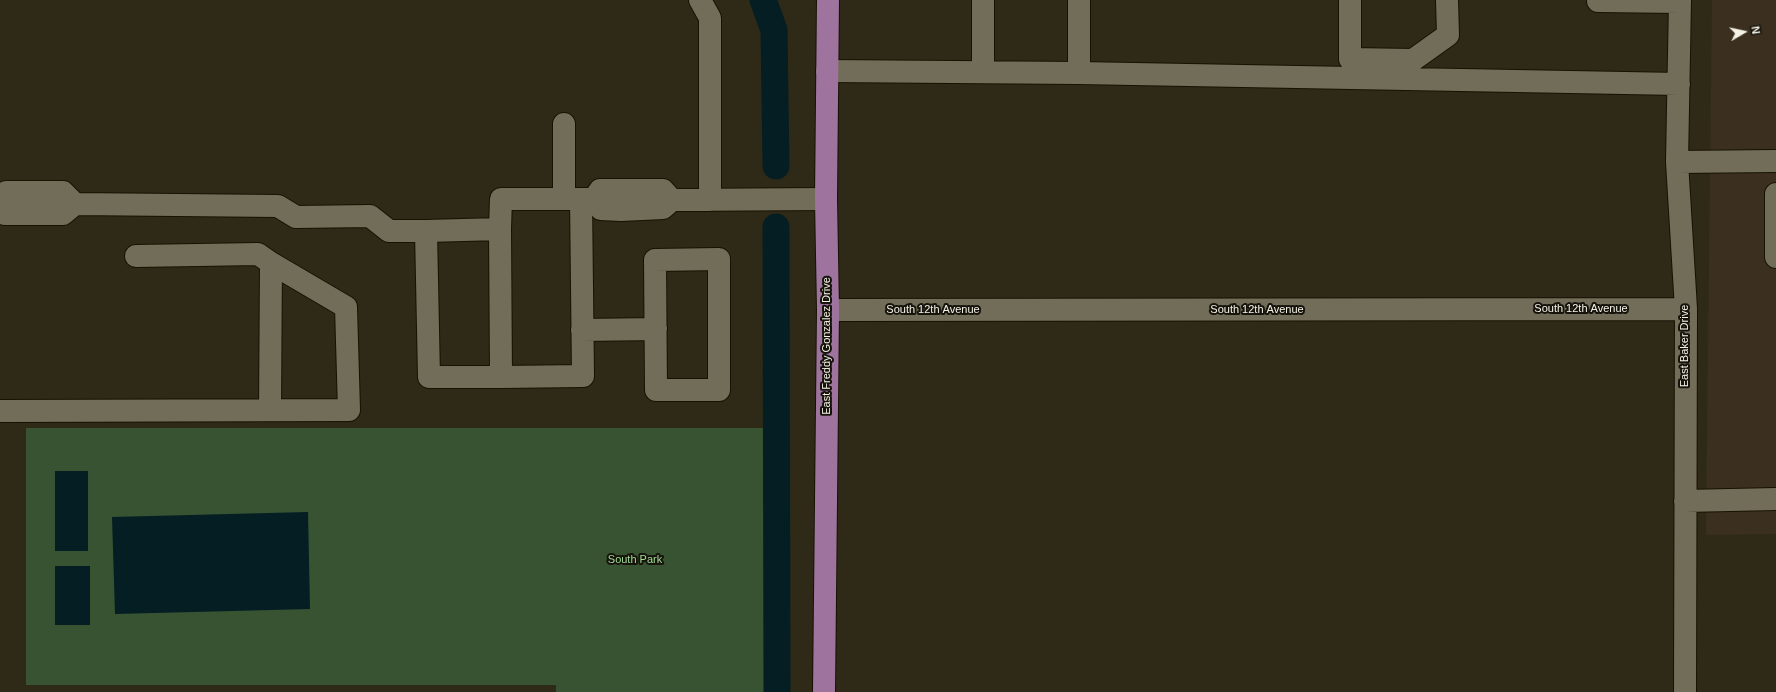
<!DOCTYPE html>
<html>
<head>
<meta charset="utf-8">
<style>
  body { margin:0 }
  #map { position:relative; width:1776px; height:692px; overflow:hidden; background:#2f2a17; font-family:Helvetica,sans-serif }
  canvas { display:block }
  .north { position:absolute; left:1724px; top:12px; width:40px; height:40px; -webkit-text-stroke:3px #15130b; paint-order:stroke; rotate:81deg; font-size:11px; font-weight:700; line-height:16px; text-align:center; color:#f5f2e6 }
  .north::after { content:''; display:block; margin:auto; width:14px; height:18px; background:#f5f2e6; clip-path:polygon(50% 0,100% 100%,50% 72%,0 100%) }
</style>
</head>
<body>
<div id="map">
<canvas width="1776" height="692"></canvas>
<div class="north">N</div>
</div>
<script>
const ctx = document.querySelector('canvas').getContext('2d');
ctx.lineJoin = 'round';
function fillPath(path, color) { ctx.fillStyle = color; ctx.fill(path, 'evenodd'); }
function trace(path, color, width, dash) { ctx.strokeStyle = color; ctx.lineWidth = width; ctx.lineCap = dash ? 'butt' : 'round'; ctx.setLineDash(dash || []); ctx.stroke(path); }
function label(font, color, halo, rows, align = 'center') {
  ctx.font = font + ' Helvetica,sans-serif'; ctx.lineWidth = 4; ctx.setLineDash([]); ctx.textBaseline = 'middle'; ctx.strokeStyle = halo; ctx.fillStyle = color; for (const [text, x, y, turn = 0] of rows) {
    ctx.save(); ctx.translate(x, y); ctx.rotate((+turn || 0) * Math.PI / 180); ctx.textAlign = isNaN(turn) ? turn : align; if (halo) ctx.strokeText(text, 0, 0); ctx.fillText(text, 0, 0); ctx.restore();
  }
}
fillPath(new Path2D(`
  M1712,0H1776V534L1706,535Z`), '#3b3020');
fillPath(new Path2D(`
  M26,428H775V692H556V685H26Z`), '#375331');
fillPath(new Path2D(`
  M55,471H88V551H55Z
  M308,512L310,609L115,614L112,517Z
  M55,566H90V625H55Z`), '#051e23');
trace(new Path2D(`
  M763,0L774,30L776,166
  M776,227L777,692`), '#051e23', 27);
const minor = new Path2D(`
  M700,0L710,18V200
  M1350,0V59L1413,60L1448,35L1447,0
  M1680,0L1677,162L1686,309L1685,692
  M1598,1L1680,2
  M827,71L1079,73V0
  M983,72V0
  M1079,73L1679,84
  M564,124V199
  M1677,162L1776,161
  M1776,194V257
  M594,199L601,209L621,210L663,208L672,200L826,199
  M594,199L600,190H663L672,200
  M0,200L6,192H63L75,204
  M0,205L5,214H63L75,204L278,206L296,217L370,216L389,231H426L429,377H501L500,229L501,199H594
  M426,231L500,229
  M136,256L258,254L271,263
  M719,259V390H656L655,260Z
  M828,310L1686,309
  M582,330L656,329
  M501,377L583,376L581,199
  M0,411L349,410L346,307L271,263L270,410
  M1685,501L1776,499`);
const major = new Path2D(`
  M824,692L828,310L826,199L828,0`);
trace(minor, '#171202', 24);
trace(major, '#171202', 24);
trace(minor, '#726d58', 22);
trace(major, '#9e749f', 22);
label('11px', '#f5f2e6', '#15130b', [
  ["South 12th Avenue",1581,309],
  ["South 12th Avenue",933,310],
  ["South 12th Avenue",1257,310],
  ["East Freddy Gonzalez Drive",827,346,-90],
  ["East Baker Drive",1685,346,-90]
]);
label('11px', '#a1da95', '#15130b', [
  ["South Park",635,560]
]);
</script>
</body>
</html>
